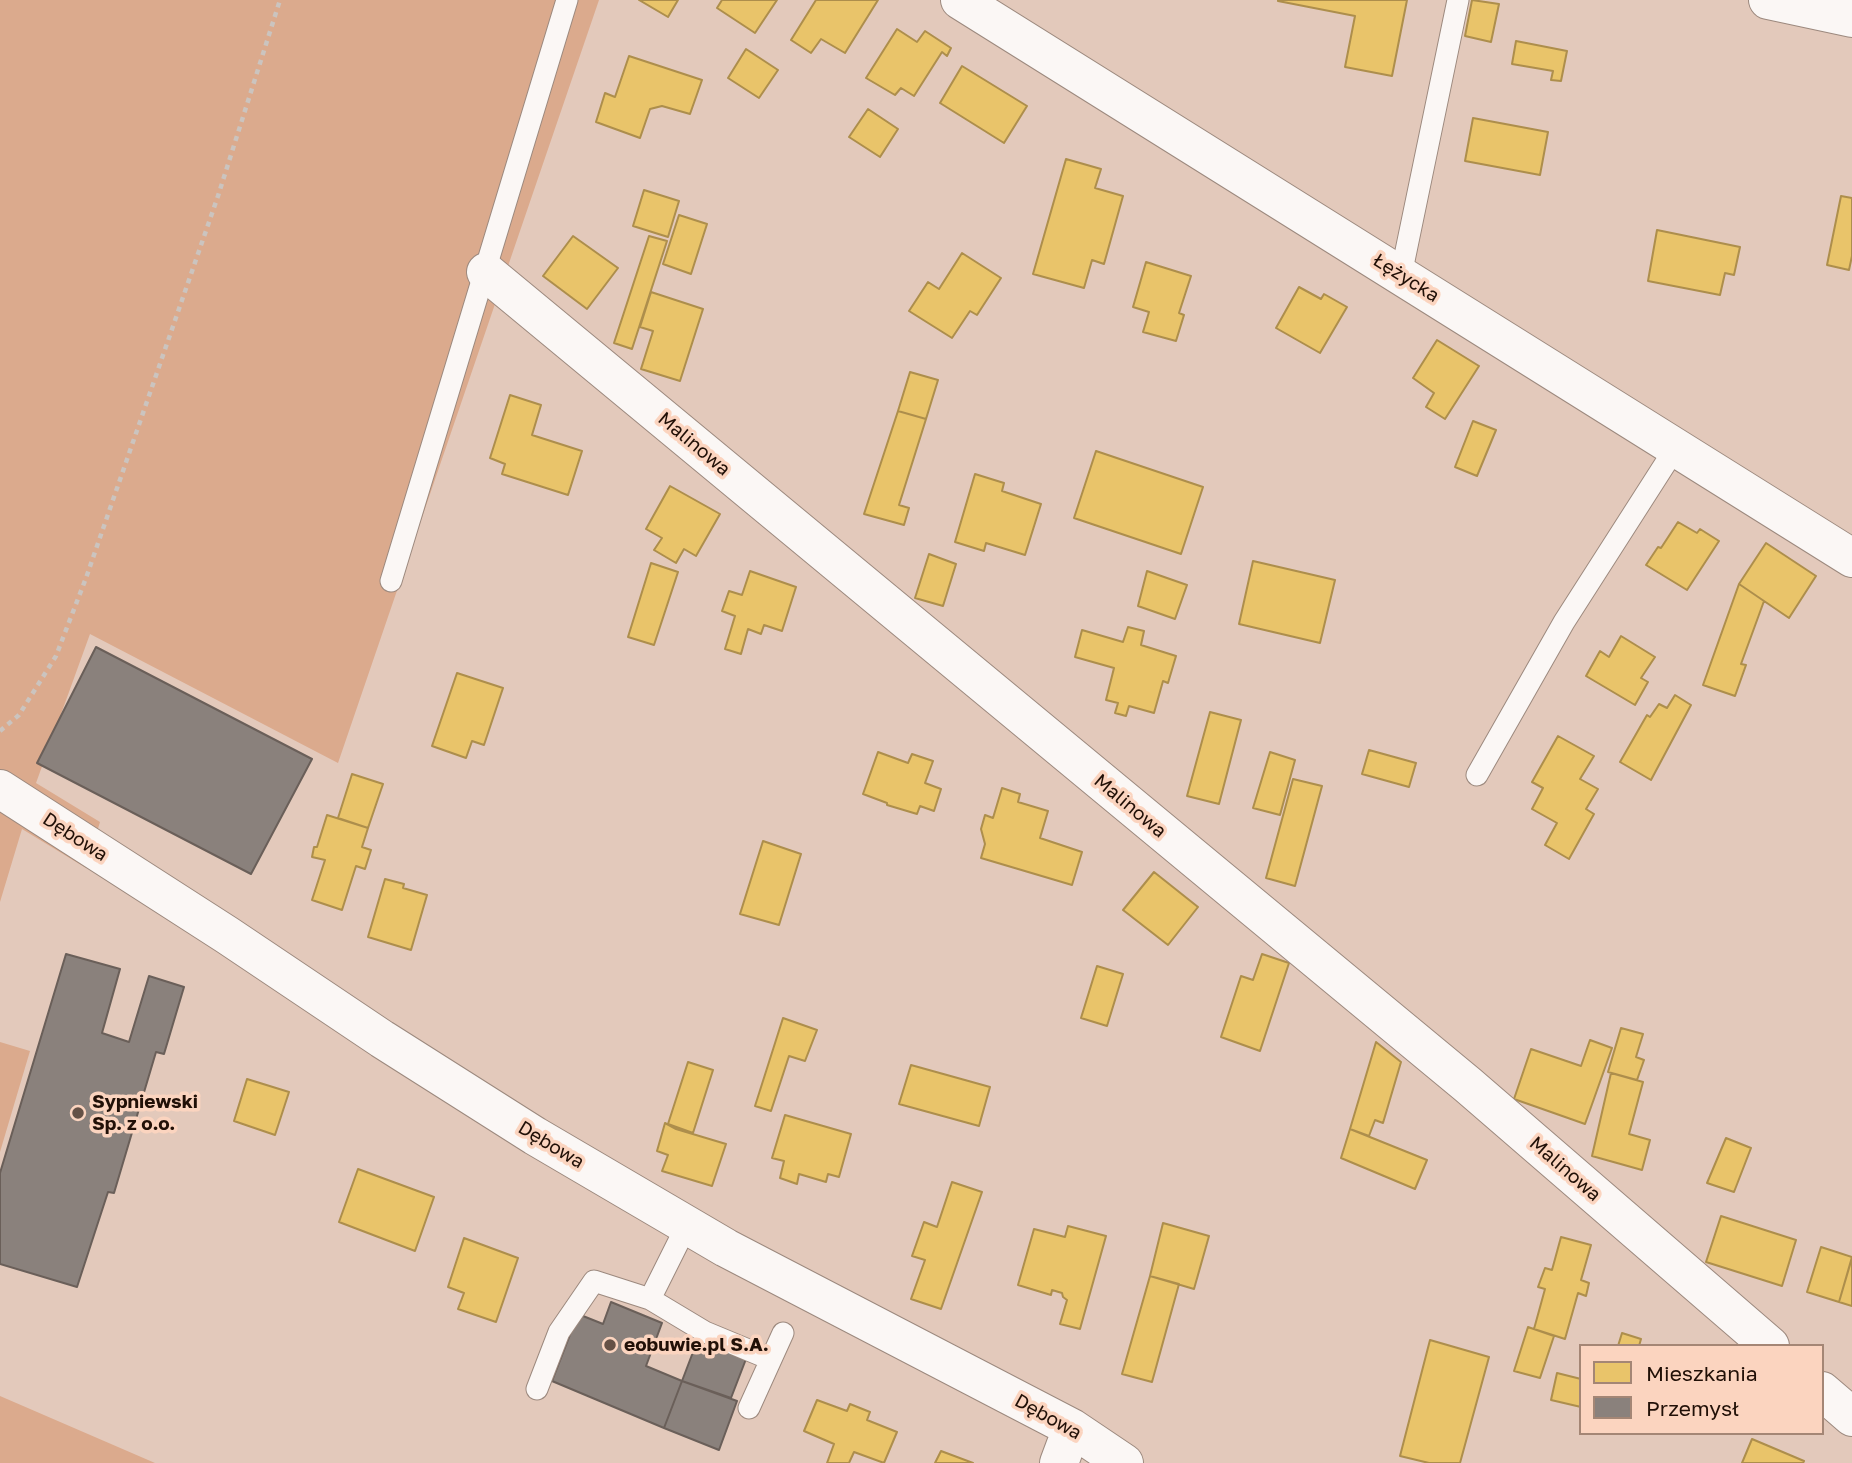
<!DOCTYPE html>
<html>
<head>
<meta charset="utf-8">
<style>
  body { margin:0 }
  #map { position:relative; width:1852px; height:1463px; overflow:hidden; background:#e3c9bb; font-family:"Golos Text",sans-serif }
  canvas { display:block }
  .legend { position:absolute; left:1579px; top:1344px; width:245px; height:91px; box-sizing:border-box; background:#fbd4bf; border:2px solid #a48675; margin:0; padding:9px 12px; list-style:none; font-size:21px; color:#211007 }
  .legend li { display:flex; align-items:center; gap:14px; height:35px }
  .legend b { width:35px; border:2px solid #a48675 }
</style>
</head>
<body>
<div id="map">
<canvas width="1852" height="1463"></canvas>
<ul class="legend">
<li><b style="height:19px;background:#e9c46a"></b>Mieszkania</li>
<li><b style="height:19px;background:#8a817c"></b>Przemysł</li>
</ul>
</div>
<script>
const ctx = document.querySelector('canvas').getContext('2d');
ctx.lineJoin = 'round';
function fillPath(path, color) { ctx.fillStyle = color; ctx.fill(path, 'evenodd'); }
function trace(path, color, width, dash) { ctx.strokeStyle = color; ctx.lineWidth = width; ctx.lineCap = dash ? 'butt' : 'round'; ctx.setLineDash(dash || []); ctx.stroke(path); }
function label(font, color, halo, rows, align = 'center') {
  ctx.font = font + ' "Golos Text",sans-serif'; ctx.lineWidth = 7; ctx.setLineDash([]); ctx.textBaseline = 'middle'; ctx.strokeStyle = halo; ctx.fillStyle = color; for (const [text, x, y, turn = 0] of rows) {
    ctx.save(); ctx.translate(x, y); ctx.rotate((+turn || 0) * Math.PI / 180); ctx.textAlign = isNaN(turn) ? turn : align; if (halo) ctx.strokeText(text, 0, 0); ctx.fillText(text, 0, 0); ctx.restore();
  }
}
fillPath(new Path2D(`
  M0,0H599L338,763L90,634L36,783L100,822L86,868L22,829L0,902Z
  M0,1042L30,1051L0,1152Z
  M0,1396L155,1463H0Z`), '#dbaa8d');
const homes = new Path2D(`
  M639,0H678L668,17Z
  M722,0H777L755,33L717,8Z
  M816,0H878L845,53L821,39L811,53L791,40Z
  M1278,0H1407L1392,76L1345,67L1355,16L1278,1Z
  M1472,0L1499,4L1491,42L1465,36Z
  M897,29L917,42L925,31L951,48L947,56L942,52L914,96L901,88L895,95L866,78Z
  M1516,41L1567,51L1561,81L1551,80L1553,71L1512,64Z
  M746,49L778,70L759,98L728,78Z
  M629,56L702,80L690,114L662,106L650,109L640,138L596,122L605,93L615,97Z
  M962,66L1027,106L1004,143L940,103Z
  M868,109L898,129L880,157L849,137Z
  M1473,118L1548,132L1540,175L1465,161Z
  M1066,159L1101,169L1095,188L1123,196L1104,264L1092,260L1084,288L1033,274Z
  M644,190L679,201L668,237L633,226Z
  M1841,196L1852,198V256L1849,270L1827,265Z
  M679,215L707,224L691,274L663,264Z
  M1657,230L1740,247L1734,275L1725,273L1720,295L1648,281Z
  M573,236L618,268L587,309L543,276Z
  M649,236L667,241L632,349L614,343Z
  M962,253L1001,278L977,315L970,311L952,338L909,311L928,282L939,289Z
  M1146,262L1191,276L1179,313L1184,315L1176,341L1143,332L1149,312L1133,307Z
  M1299,287L1321,299L1324,294L1347,307L1320,353L1276,328Z
  M651,292L703,309L680,381L641,369L653,331L640,327Z
  M1437,340L1479,366L1445,419L1426,407L1434,393L1413,378Z
  M910,372L938,380L926,419L898,411Z
  M510,395L541,405L532,435L582,451L568,495L502,474L505,464L490,458Z
  M898,411L926,419L899,505L909,508L904,525L864,514Z
  M1473,421L1496,430L1477,476L1455,467Z
  M1096,451L1203,487L1181,554L1074,518Z
  M975,474L1004,483L1002,491L1041,504L1025,555L986,543L984,551L955,542Z
  M670,486L720,514L696,556L684,549L676,563L654,550L662,538L646,529Z
  M1678,522L1697,533L1700,529L1719,541L1687,590L1646,565L1658,547L1661,548Z
  M1766,543L1816,576L1789,618L1739,584Z
  M929,554L956,564L943,606L915,598Z
  M1253,561L1335,580L1320,643L1239,624Z
  M651,563L678,572L654,645L628,637Z
  M750,571L796,587L782,631L764,625L761,634L748,629L741,654L725,649L735,616L722,611L729,591L742,595Z
  M1147,571L1187,585L1175,619L1138,606Z
  M1739,584L1764,601L1741,664L1746,665L1735,696L1703,685Z
  M1128,627L1144,631L1141,645L1176,656L1168,683L1163,681L1154,713L1129,706L1126,716L1115,713L1118,703L1106,700L1114,668L1075,657L1082,630L1123,642Z
  M1621,636L1655,657L1641,678L1648,682L1635,705L1586,676L1600,651L1609,657Z
  M457,673L503,688L484,745L472,741L466,758L432,746Z
  M1675,695L1691,705L1651,780L1620,762L1647,715L1650,717L1659,704L1667,708Z
  M1210,712L1241,720L1219,804L1187,796Z
  M1558,736L1594,756L1580,779L1598,789L1586,809L1594,814L1569,859L1545,845L1557,823L1532,809L1543,788L1532,782Z
  M1369,750L1416,763L1409,787L1362,774Z
  M878,752L908,763L912,754L933,761L925,783L941,789L934,811L920,806L917,814L887,805V803L863,794Z
  M1270,752L1295,760L1280,815L1253,808Z
  M352,774L383,784L368,828L338,818Z
  M1293,779L1322,786L1295,886L1266,878Z
  M1002,788L1020,794L1018,802L1048,811L1040,838L1082,852L1072,885L981,858L985,844L981,829L985,815L993,818Z
  M327,815L368,828L362,847L371,850L365,869L356,866L342,910L312,900L325,860L312,857L314,847H317Z
  M763,841L801,854L779,925L740,914Z
  M1154,872L1198,907L1168,945L1123,910Z
  M385,879L404,884L403,888L427,895L411,950L368,937Z
  M1262,954L1289,963L1260,1051L1221,1037L1241,976L1253,980Z
  M1097,966L1123,974L1107,1026L1081,1018Z
  M783,1018L817,1030L805,1061L789,1056L771,1111L755,1106Z
  M1621,1028L1643,1034L1636,1057L1644,1060L1637,1080L1608,1072Z
  M1590,1040L1612,1048L1585,1124L1514,1099L1531,1049L1581,1066Z
  M1376,1042L1401,1062L1383,1123L1375,1120L1369,1136L1350,1129Z
  M688,1062L713,1070L693,1133L668,1124Z
  M911,1065L990,1087L979,1126L899,1104Z
  M1611,1073L1643,1082L1629,1134L1650,1140L1642,1170L1592,1156Z
  M247,1079L289,1092L275,1135L234,1121Z
  M785,1115L851,1134L839,1177L828,1174L826,1182L799,1174L797,1184L780,1178L784,1161L772,1158Z
  M665,1123L676,1129L726,1144L712,1186L662,1171L668,1155L657,1151Z
  M1350,1129L1427,1160L1415,1189L1341,1158Z
  M1726,1138L1751,1148L1734,1192L1707,1183Z
  M358,1169L434,1197L415,1251L339,1222Z
  M952,1182L982,1192L941,1309L911,1299L925,1260L912,1256L924,1222L937,1227Z
  M1721,1216L1796,1240L1782,1286L1706,1262Z
  M1163,1223L1209,1236L1194,1289L1150,1276Z
  M1068,1226L1106,1236L1080,1329L1060,1324L1067,1300L1063,1297L1062,1293L1052,1290L1051,1295L1018,1285L1034,1229L1065,1237Z
  M1561,1237L1591,1245L1581,1280L1589,1283L1586,1296L1578,1293L1565,1339L1534,1329L1545,1289L1538,1287L1545,1268L1552,1270Z
  M464,1238L518,1258L496,1322L458,1309L464,1293L448,1287Z
  M1821,1247L1852,1257L1839,1302L1807,1292Z
  M1852,1258V1306L1839,1302Z
  M1150,1276L1179,1284L1152,1382L1122,1374Z
  M1528,1327L1554,1336L1540,1378L1514,1371Z
  M1622,1333L1641,1339L1639,1346H1618Z
  M1430,1340L1489,1357L1460,1463H1429L1400,1456Z
  M1557,1373L1581,1379V1407L1551,1400Z
  M817,1400L847,1411L850,1404L870,1412L867,1420L897,1432L884,1463L854,1452L849,1463H827L834,1444L804,1431Z
  M1752,1439L1804,1461L1803,1463H1742Z
  M941,1451L973,1463H935Z`);
fillPath(homes, '#e9c46a');
trace(homes, '#ad8e4c', 2);
const industry = new Path2D(`
  M96,647L312,759L251,874L37,763Z
  M66,954L120,969L102,1033L129,1042L149,976L184,987L164,1054L156,1052L114,1193L108,1192L77,1287L0,1264V1173Z
  M611,1302L662,1323L646,1366L682,1381L664,1428L552,1381L578,1314L603,1324Z
  M698,1339L746,1359L731,1398L682,1381Z
  M682,1381L737,1401L719,1450L664,1428Z`);
fillPath(industry, '#8a817c');
trace(industry, '#6a5f59', 2);
const service = new Path2D(`
  M1401,275L1458,0
  M391,581L567,0
  M1477,775L1564,622L1676,447
  M650,1299L705,1332L770,1359
  M537,1389L559,1332L594,1281L650,1299L687,1225
  M749,1408L783,1333`);
const minor = new Path2D(`
  M960,0L1852,558
  M1768,0L1852,18
  M486,272L1468,1085L1770,1346
  M0,789L227,935L382,1039L535,1136L726,1248L1072,1428L1124,1463
  M1822,1391L1852,1417
  M1059,1463L1072,1428`);
trace(service, '#9c897e', 23);
trace(minor, '#9c897e', 40);
trace(new Path2D(`
  M0,731L19,715L56,656L86,578L218,196L280,0`), '#cbc4bf', 4.5, [5, 5]);
trace(service, '#fbf7f5', 21);
trace(minor, '#fbf7f5', 38);
for (const [x, y, r, color] of [
  [78,1113,7,"#655146"],
  [610,1345,7,"#655146"]
]) { const dot = new Path2D(); dot.arc(x, y, r, 0, 2 * Math.PI); ctx.fillStyle = color; ctx.fill(dot); trace(dot, '#fbd4bf', 2.5); }
label('19px', '#211007', '#fbd4bf', [
  ["Łężycka",1406,278,32],
  ["Malinowa",694,444,40],
  ["Malinowa",1130,806,40],
  ["Dębowa",75,837,33],
  ["Dębowa",551,1145,31],
  ["Malinowa",1565,1169,41],
  ["Dębowa",1048,1417,29]
]);
label('bold 19px', '#211007', '#fbd4bf', [
  ["Sypniewski",92,1102],
  ["Sp. z o.o.",92,1124],
  ["eobuwie.pl S.A.",624,1345]
], 'left');
</script>
</body>
</html>
